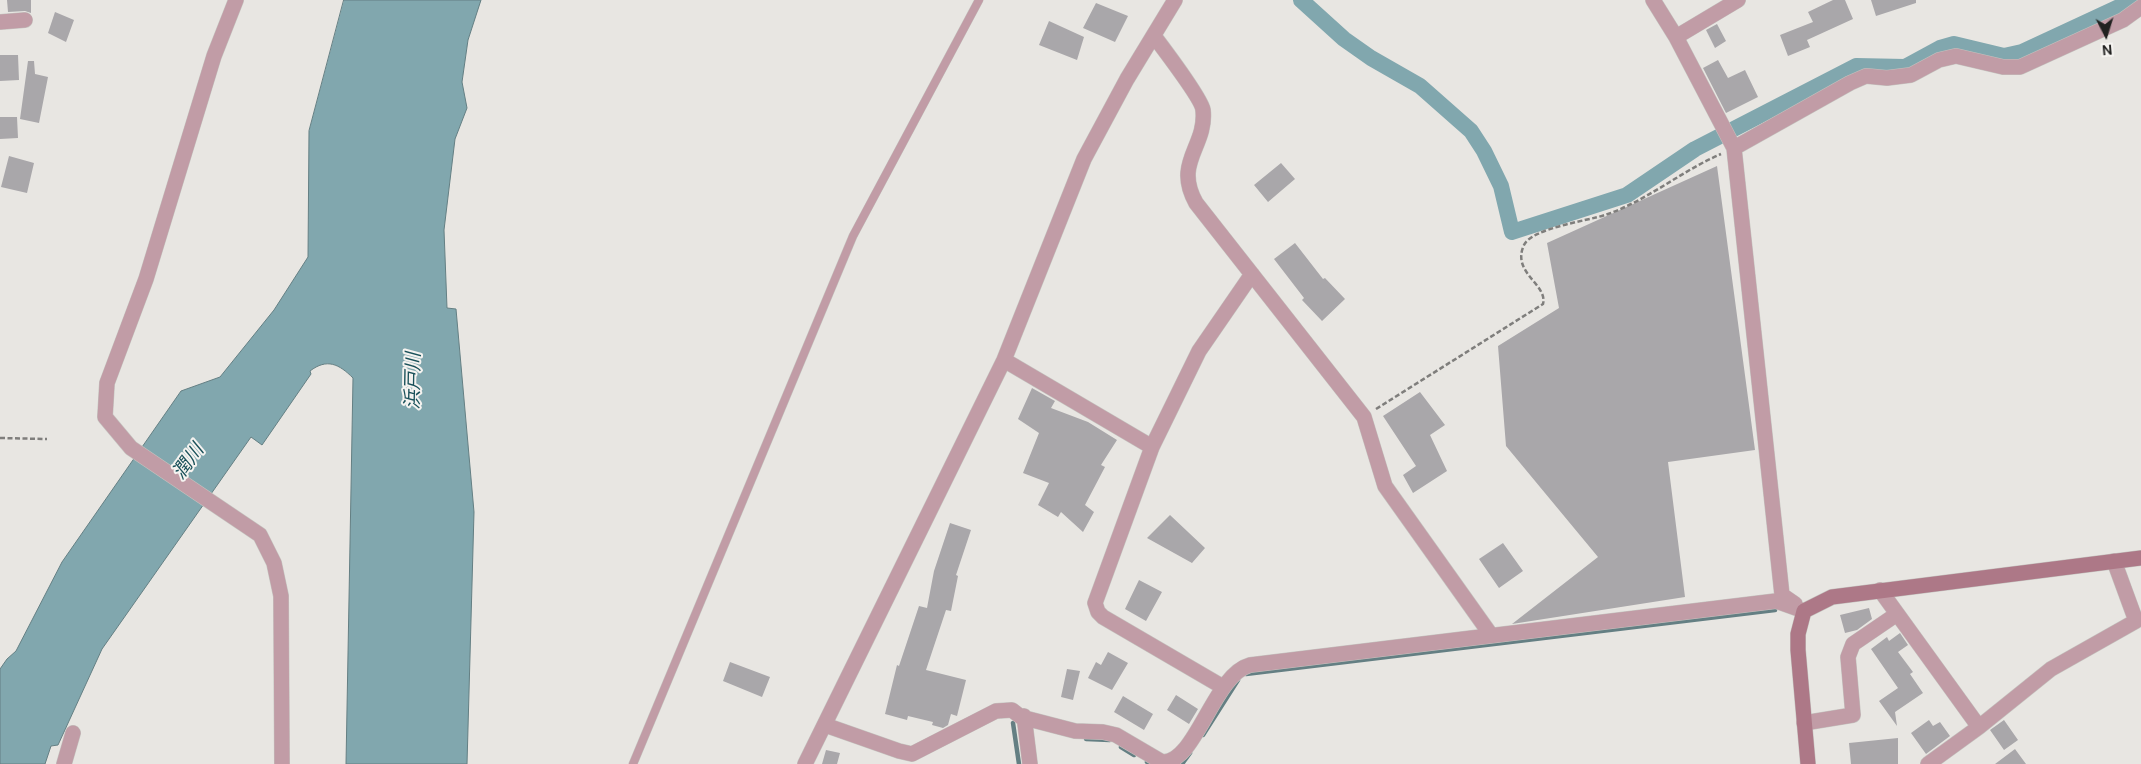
<!DOCTYPE html>
<html>
<head>
<meta charset="utf-8">
<style>
  body { margin:0 }
  #map { position:relative; width:2141px; height:764px; overflow:hidden; background:#e8e6e2; font-family:"DM Sans",sans-serif }
  canvas { display:block }
  .north { position:absolute; left:2081px; top:10px; width:50px; height:50px; -webkit-text-stroke:4px #f5f3f0; paint-order:stroke; rotate:175deg; font-size:14px; font-weight:700; line-height:20px; text-align:center; color:#212120 }
  .north::after { content:''; display:block; margin:auto; width:18px; height:22px; background:#212120; clip-path:polygon(50% 0,100% 100%,50% 72%,0 100%) }
</style>
</head>
<body>
<div id="map">
<canvas width="2141" height="764"></canvas>
<div class="north">N</div>
</div>
<script>
const ctx = document.querySelector('canvas').getContext('2d');
ctx.lineJoin = 'round';
function fillPath(path, color) { ctx.fillStyle = color; ctx.fill(path, 'evenodd'); }
function trace(path, color, width, dash) { ctx.strokeStyle = color; ctx.lineWidth = width; ctx.lineCap = dash ? 'butt' : 'round'; ctx.setLineDash(dash || []); ctx.stroke(path); }
function label(font, color, halo, rows, align = 'center') {
  ctx.font = font + ' "DM Sans","Noto Sans JP",sans-serif'; ctx.lineWidth = 4; ctx.setLineDash([]); ctx.textBaseline = 'middle'; ctx.strokeStyle = halo; ctx.fillStyle = color; for (const [text, x, y, turn = 0] of rows) {
    ctx.save(); ctx.translate(x, y); ctx.rotate((+turn || 0) * Math.PI / 180); ctx.textAlign = isNaN(turn) ? turn : align; if (halo) ctx.strokeText(text, 0, 0); ctx.fillText(text, 0, 0); ctx.restore();
  }
}
const water = new Path2D(`
  M344,0H481L468,40L462,82L467,108L455,139L444,230L447,308L456,309L474,512L467,764H346L353,378C339,364 327,358 310,371L311,374L262,445L251,437L102,649L58,745L51,746L45,764H0V669L7,659L16,651L62,562L181,391L220,377L274,310L308,257L309,131Z`);
fillPath(water, '#81a7ae');
trace(water, '#647f83', 1);
trace(new Path2D(`
  M1246,674L1775,610
  M1013,723L1019,764
  M1203,735L1238,680
  M1086,739L1110,740
  M1121,747L1134,755
  M1147,762L1149,764
  M1182,764L1190,753`), '#647f83', 4.5);
trace(new Path2D(`
  M1301,0L1344,39L1371,58L1420,86L1471,131L1484,151L1501,186L1512,232L1627,195L1695,149L1856,66L1905,67L1940,48L1954,44L2004,56L2022,52L2134,0`), '#81a7ae', 16);
fillPath(new Path2D(`
  M7,0H31V13L25,11L8,12Z
  M1833,0H1845L1853,19L1807,40L1810,47L1788,56L1780,35L1813,22L1808,12Z
  M1871,0H1916V3L1876,16Z
  M1096,3L1128,16L1115,42L1083,28Z
  M55,12L74,20L66,42L48,33Z
  M1049,21L1084,37L1077,60L1039,45Z
  M1717,24L1726,41L1715,48L1706,30Z
  M0,55H18L19,80L0,81Z
  M1718,60L1728,78L1745,70L1758,97L1726,113L1703,68Z
  M28,61H34L35,74L48,77L39,123L20,119Z
  M0,117H17L18,138L0,139Z
  M9,156L34,163L27,193L1,187Z
  M1281,163L1295,179L1268,202L1254,185Z
  M1717,166L1755,450L1668,462L1685,597L1512,624L1598,557L1506,446L1498,346L1559,308L1547,243Z
  M1295,243L1323,279L1325,278L1345,299L1322,321L1302,300L1304,298L1274,259Z
  M1032,388L1055,401L1051,408L1088,422L1117,440L1101,465L1105,467L1085,505L1094,512L1083,532L1061,512L1058,517L1038,505L1049,483L1023,473L1039,433L1018,419Z
  M1420,392L1445,425L1430,435L1447,471L1413,493L1403,475L1416,466L1383,416Z
  M1170,515L1205,548L1192,563L1147,538Z
  M950,523L971,530L956,575L958,576L951,611L946,610L926,670L966,680L957,716L951,714L948,725L943,728L932,725L933,722L908,716L907,720L885,714L897,665L899,666L919,606L927,608L934,571Z
  M1503,543L1523,571L1499,588L1479,559Z
  M1139,580L1162,592L1146,621L1125,609Z
  M1869,608L1872,619L1857,630L1845,633L1840,615Z
  M1900,633L1908,645L1898,652L1913,672L1910,674L1923,693L1895,712L1897,726L1879,701L1898,688L1871,649L1887,637L1889,641Z
  M1108,652L1128,663L1112,690L1088,678L1096,662L1101,665Z
  M730,662L770,677L762,697L723,681Z
  M1067,669L1080,671L1073,700L1061,697Z
  M1176,695L1198,709L1189,724L1167,710Z
  M1123,696L1153,714L1144,730L1114,712Z
  M1929,720L1933,726L1940,722L1950,736L1926,754L1911,733Z
  M2004,720L2018,740L2004,750L1990,730Z
  M1898,738V764H1851L1849,743Z
  M2015,749L2026,764H1995Z
  M826,750L840,753L837,764H822Z`), '#a9a7aa');
const lane = new Path2D(`
  M633,764L853,236L979,0`);
const street = new Path2D(`
  M236,0L214,56L146,279L107,383L105,417L131,448L260,535L274,563L281,596L282,764
  M1653,0L1676,37L1734,148L1782,595L1795,604
  M0,22L25,20
  M1154,36C1163,48 1202,99 1203,110C1207,147 1173,162 1196,203L1364,417L1385,486L1491,635
  M1676,37L1738,0
  M1734,148L1850,83L1866,76L1887,78L1911,75L1939,60L1956,56L2003,67H2020L2123,20L2141,7
  M1004,360L1152,447
  M1880,590L1979,727L2051,669L2136,621L2114,561
  M1223,687L1103,617L1098,612L1095,603L1152,447L1199,351L1252,274
  M1024,716L1030,764
  M1804,723L1853,715L1848,657L1853,644L1897,614
  M825,725L899,751L912,754L996,711L1012,710L1021,717L1075,731L1103,732L1116,735L1162,762C1196,764 1213,675 1250,665L1776,601L1804,611
  M64,764L73,733
  M805,764L1004,360L1084,159L1127,79L1175,0
  M1928,764L1979,727`);
const secondary = new Path2D(`
  M1808,764L1798,650V634L1804,611L1832,597L2141,558`);
trace(lane, '#c4c3bf', 9);
trace(street, '#c4c3bf', 16);
trace(secondary, '#c4c3bf', 16);
trace(new Path2D(`
  M1376,409L1543,304C1548,284 1511,273 1524,245C1532,228 1587,221 1605,215C1647,201 1681,171 1721,154
  M0,438L47,439`), '#7f7e7c', 2.5, [5, 2.5]);
trace(lane, '#c19ca6', 8);
trace(street, '#c19ca6', 15);
trace(secondary, '#ad7887', 15);
label('italic 19px', '#195059', '#f5f3f0', [
  ["浜戸川",414,381,-89],
  ["潤川",189,462,-54]
]);
</script>
</body>
</html>
